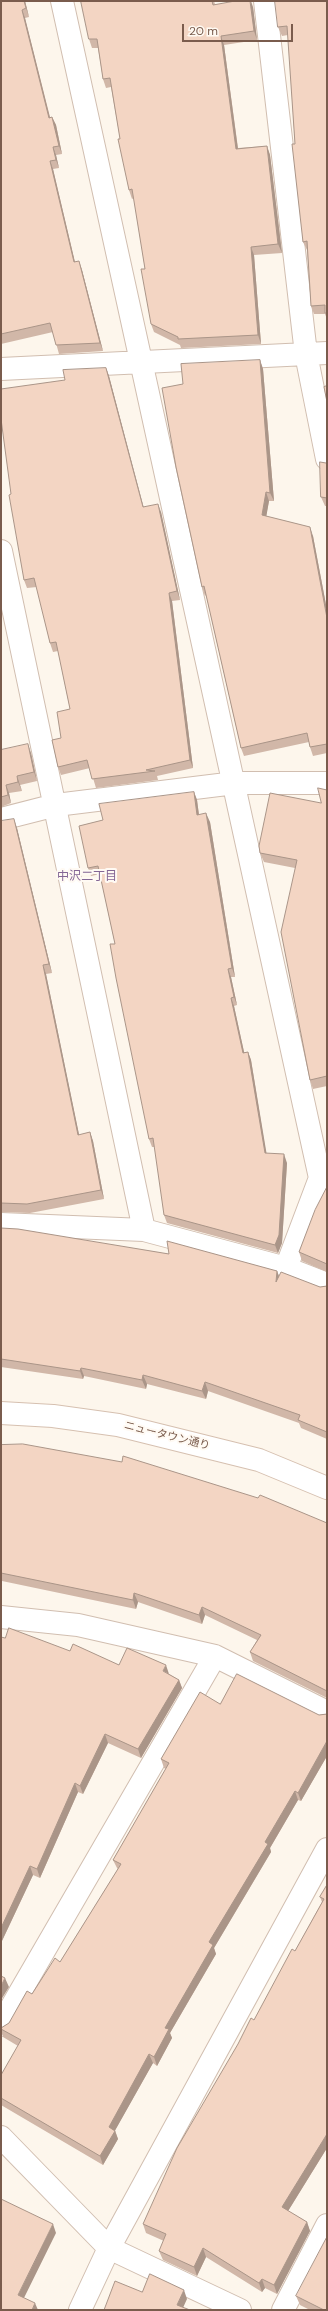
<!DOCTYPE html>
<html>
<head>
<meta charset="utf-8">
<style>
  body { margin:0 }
  #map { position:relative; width:328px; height:2311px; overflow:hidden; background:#fdf6ec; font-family:"DM Sans",sans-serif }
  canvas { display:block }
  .frame { position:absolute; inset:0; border:2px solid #7a5c4d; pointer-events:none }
  .scale { position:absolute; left:182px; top:24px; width:111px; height:18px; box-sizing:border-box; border:2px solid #7a5c4d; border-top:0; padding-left:5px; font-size:12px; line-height:14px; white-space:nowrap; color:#7a5c4d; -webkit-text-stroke:3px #fffaf3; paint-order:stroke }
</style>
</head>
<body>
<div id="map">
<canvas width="328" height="2311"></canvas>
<div class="frame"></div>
<div class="scale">20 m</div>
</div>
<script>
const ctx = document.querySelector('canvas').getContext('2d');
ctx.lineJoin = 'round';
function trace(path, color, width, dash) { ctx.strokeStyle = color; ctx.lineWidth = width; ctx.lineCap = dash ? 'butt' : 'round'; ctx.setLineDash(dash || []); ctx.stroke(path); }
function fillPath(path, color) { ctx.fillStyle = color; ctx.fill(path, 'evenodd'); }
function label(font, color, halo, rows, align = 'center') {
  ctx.font = font + ' "DM Sans","Noto Sans JP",sans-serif'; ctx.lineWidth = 4; ctx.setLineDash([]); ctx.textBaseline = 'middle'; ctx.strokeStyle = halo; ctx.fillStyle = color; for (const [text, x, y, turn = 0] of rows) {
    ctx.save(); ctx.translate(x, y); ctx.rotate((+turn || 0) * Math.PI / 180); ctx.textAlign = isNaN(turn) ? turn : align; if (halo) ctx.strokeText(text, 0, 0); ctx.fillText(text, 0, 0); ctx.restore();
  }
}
const street = new Path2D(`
  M62,1L320,1178
  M265,1L306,354L327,459
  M1,369L327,353
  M1,551L144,1230
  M1,819L56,805L235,783H327
  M1,1224L144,1230L286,1268L327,1284
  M286,1268L320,1178L327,1166
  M1,1617L78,1625L215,1656L327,1712
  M1,2025L215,1656
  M1,2137L109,2248L240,2310
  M80,2310L109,2248L327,1849
  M283,2310L327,2225`);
const secondary = new Path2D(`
  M1,1413L53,1416L118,1425L259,1460L327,1488`);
trace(street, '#d1beb0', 24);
trace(secondary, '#d6c0b0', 24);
trace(street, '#fff', 22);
trace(secondary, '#fff', 22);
fillPath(new Path2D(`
  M1,1H25L29,17L25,18L50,117H52L56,125L62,154L56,155L59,168L53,169L75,262L79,261L82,270L103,351L59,354L53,332L1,344Z
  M81,1H214L215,4L253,7L257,40L224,45L238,148L267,146L270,155L282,253L254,255L261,344L181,348L180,345L154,332L151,324L145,269L134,198L132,199L129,190L111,87L106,88L103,79L98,48H92L89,39Z
  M327,1V319L325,314H314L311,306L307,250L303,242L295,144L288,35L282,36L278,27Z
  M260,360L263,369L274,501H269L266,516L313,536L327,610V753L313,756L310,747L309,742L244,756L241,748L206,595L205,596L202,587L183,384Z
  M106,368L109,376L143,507L161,512L180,600L172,601L193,768L157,776L158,780L96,788L90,768L61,775L58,767L61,738L70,709L58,651L53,652L50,643L37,587L27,588L24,580L11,494L65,380Z
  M327,462V506H325L321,497L326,463Z
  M1,750L31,753L37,781L20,785L22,791L9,793L11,803L1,807Z
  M327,790V1086L313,1089L310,1080L295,868L264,862L260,853L321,803Z
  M194,792L197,800L199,815L210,822L235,977H231L237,1005L234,1006L244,1052H248L251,1060L266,1153L287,1163L282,1243L278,1253L167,1223L164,1215L155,1147H152L149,1139L115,944L100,874L91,876L88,868L103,820Z
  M1,821L17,828L52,973L46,974L79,1135L90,1132L93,1141L104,1199L30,1213L1,1212Z
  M327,1187V1272L302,1261L299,1252Z
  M1,1228L277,1271L279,1276L320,1287L327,1286V1439L301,1428L299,1423L208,1391L206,1399L147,1384L146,1389L84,1376L83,1379L1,1367Z
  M1,1445L327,1523V1698L253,1661L250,1652L257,1640L205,1615L202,1624L138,1602L136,1609L2,1581L1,1580Z
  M5,1638L70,1651L119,1665L169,1674L179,1680L182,1688L141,1758L108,1743L83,1794L78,1792L40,1878L33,1875L1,1943Z
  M220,1704L319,1715L327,1714V1756L301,1801L298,1800L270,1848L271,1852L214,1948L216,1954L170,2033L172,2038L157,2066L153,2063L115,2130L118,2139L103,2165L1,2105V2075L18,2046L3,2037L1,2031V2028L9,2023L60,1962L118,1869L117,1868L113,1860L166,1769L164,1768L161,1759Z
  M327,1885V2148L288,2211L307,2222L310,2231L277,2294L265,2288L262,2292L206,2257L197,2276L163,2260L159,2251L164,2241L146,2233L143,2224L254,2020L295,1951L322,1902L320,1897Z
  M296,2296L327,2310H310L300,2305Z`), '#d1b7a8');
fillPath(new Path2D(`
  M24,1H25L29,17L26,8Z
  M250,1H251L253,7L257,40L254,31Z
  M22,10L25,18L52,126L49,118Z
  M221,36L224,45L239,157L236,149Z
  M52,117L56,125L62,154L59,146Z
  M267,146L270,155L282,253L278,244Z
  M53,147L56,155L59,168L56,160Z
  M50,161L53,169L77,271L74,262Z
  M251,247L254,255L261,344L258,335Z
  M79,261L82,270L103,351L100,343Z
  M260,360L263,369L274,501L270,493Z
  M106,368L109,376L146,516L143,507Z
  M266,492L269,501L265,524L262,515Z
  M158,504L161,512L180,600L177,591Z
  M310,527L313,536L327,610V618Z
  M169,593L172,601L193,768L190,760Z
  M28,744L31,753L37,781L34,772Z
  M17,776L22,791L18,782Z
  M6,785L9,793L11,803L8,795Z
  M194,792L197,800L200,823L197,815Z
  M206,813L210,822L235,977L232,968Z
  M14,819L17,828L52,973L49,964Z
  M43,965L46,974L81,1144L78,1135Z
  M228,969L231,977L237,1005L234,997Z
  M231,998L234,1006L246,1061L243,1053Z
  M248,1052L251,1060L268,1162L265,1153Z
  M90,1132L93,1141L104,1199L101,1190Z
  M284,1154L287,1163L282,1243L278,1253L275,1245Z
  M277,1271L280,1279L276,1282Z
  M81,1368L84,1376L83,1379L80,1371Z
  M143,1375L147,1384L146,1389L142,1380Z
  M205,1382L208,1391L206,1399L202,1391Z
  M134,1593L138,1602L136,1609L133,1600Z
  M202,1607L205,1615L202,1624L199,1615Z
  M166,1665L169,1674L163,1671Z
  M179,1680L182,1688L141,1758L138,1749Z
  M105,1734L108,1743L83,1794L80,1786Z
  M327,1741V1756L301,1801L298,1793Z
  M75,1783L78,1792L40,1878L37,1869Z
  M295,1791L298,1800L270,1848L271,1852L214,1948L216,1954L170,2033L172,2038L157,2066L154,2057L165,2028L209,1942L265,1842Z
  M30,1866L33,1875L1,1943V1928Z
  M5,1978L9,1987L1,2000V1986Z
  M149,2054L153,2063L112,2136L109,2127Z
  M115,2131L118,2139L103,2165L100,2156Z
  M327,2134V2148L285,2216L282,2207Z
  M307,2222L310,2231L277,2294L274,2285Z
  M53,2224L56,2233L21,2304L18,2295Z
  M203,2248L206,2257L197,2276L194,2267Z
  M262,2279L265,2288L262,2292L259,2283Z
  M184,2290L187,2299L182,2310L177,2305Z
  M35,2303L38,2310H32Z`), '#aa9588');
const building = new Path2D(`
  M1,1H24L26,8L22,10L49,118L52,117L59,146L53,147L56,160L50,161L74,262L79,261L100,343L56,345L50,323L1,334Z
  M81,1H212L213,5L235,1H250L254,31L221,36L236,149L267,146L278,244L251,247L258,335L178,339V337L151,324L141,269H145L132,189L129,190L118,139H120L110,78L103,79L97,39H89Z
  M275,1H327V313H325V305L311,306L307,241L303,242L292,144H295L287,26L278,27Z
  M260,360L270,493L266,492L262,515L310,527L327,618V744L310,747L307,733L241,748L204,586L202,587L176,467L162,388L183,384L181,364Z
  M106,368L143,507L158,504L177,591L169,593L190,760L146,770L155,771L92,779L87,760L58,767L52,740L61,738L57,712L70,709L56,642L50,643L34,578L24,580L9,495L11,494L1,419V389L65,380L63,370Z
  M327,386V402L324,387Z
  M320,462L326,463L327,462V498L321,497Z
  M28,744L34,772L17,776L18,782L6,785L8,795L1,797V750Z
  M318,788L327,790V1076L310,1080L281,932L297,860L260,853L259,846L270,793L321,803Z
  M194,792L197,815L206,813L232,968L228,969L234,997L231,998L243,1053L248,1052L265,1153L284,1154L279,1235L275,1245L164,1215L153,1138L149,1139L116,978L110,944H115L98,866L88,868L79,826L103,820L99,804Z
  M14,819L49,964L43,965L78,1135L90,1132L101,1190L27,1204L1,1203V821Z
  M327,1187V1264L299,1252L315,1210Z
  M1,1228L18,1229L169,1254L167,1241L277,1271L276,1282L281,1272L320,1287L327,1286V1432L298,1420L300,1415L205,1382L202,1391L143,1375L142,1380L81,1368L80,1371L1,1359Z
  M23,1444L122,1462L123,1456L258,1498L260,1495L327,1523V1691L250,1652L261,1635L202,1607L199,1615L134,1593L133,1600L1,1573V1445Z
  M9,1628L70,1651L73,1644L119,1665L127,1648L166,1665L163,1671L179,1680L138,1749L105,1734L80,1786L75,1783L37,1869L30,1866L1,1928V1637L5,1638Z
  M237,1674L319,1715L327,1714V1741L298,1793L295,1791L265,1842L268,1844L209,1942L213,1945L165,2028L169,2029L154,2057L149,2054L109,2127L115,2131L100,2156L1,2098V2075L21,2040L1,2029V2028L9,2023L27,1991L32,1994L55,1958L60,1962L121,1864L113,1860L169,1763L161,1759L200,1692L220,1704Z
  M327,1885V2134L282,2207L307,2222L274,2285L262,2279L259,2283L203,2248L194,2267L159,2251L166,2234L143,2224L177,2148L238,2044L251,2018L254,2020L292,1949L295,1951L324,1899L320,1897Z
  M1,1976L5,1978L1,1986Z
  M1,2199L53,2224L18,2295L35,2303L32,2310H1Z
  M327,2237V2310H324L296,2296Z
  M150,2274L184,2290L177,2305L190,2310H104L115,2281L142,2292Z`);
fillPath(building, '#f3d5c3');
trace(building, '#aa9588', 1);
label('11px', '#7a5c4d', '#fffaf3', [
  ["ニュータウン通り",167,1436,14]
]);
label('12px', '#846695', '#fffaf3', [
  ["中沢二丁目",87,877]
]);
</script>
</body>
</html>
